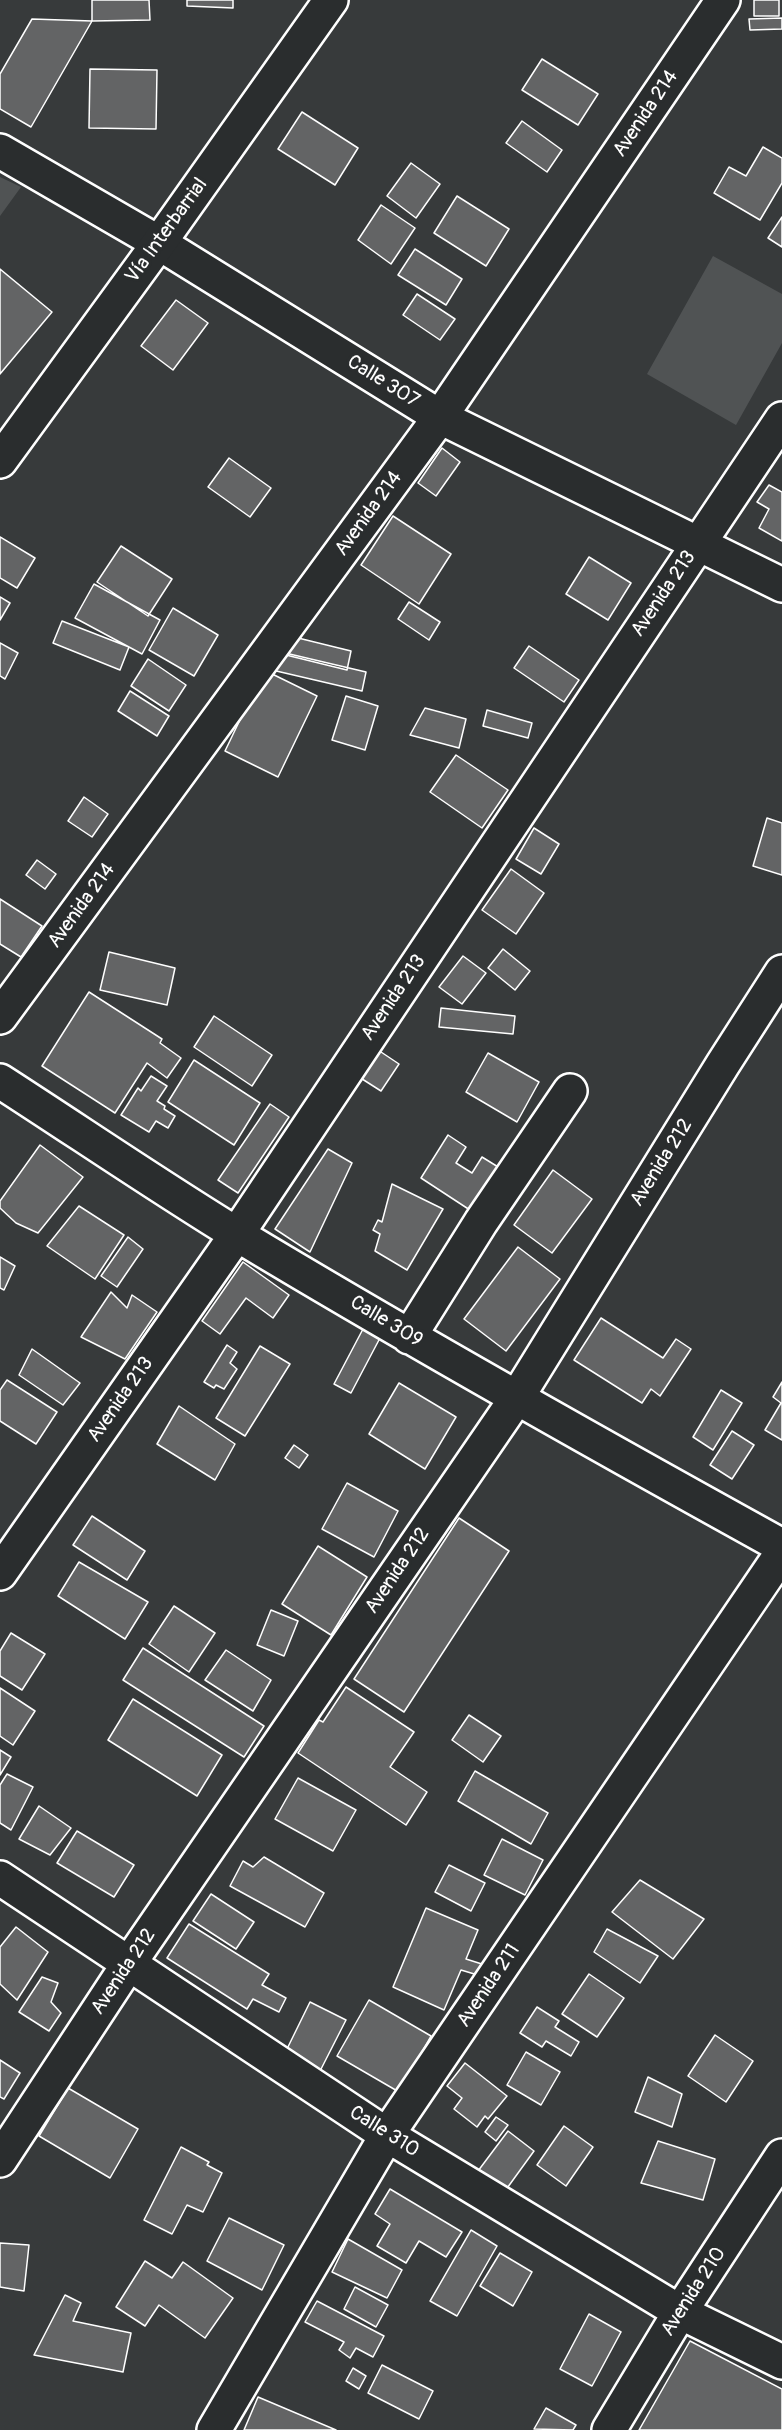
<!DOCTYPE html>
<html>
<head>
<meta charset="utf-8">
<style>
  body { margin:0 }
  canvas { display:block; background:#373a3b }
</style>
</head>
<body>
<canvas width="782" height="2430"></canvas>
<script>
const ctx = document.querySelector('canvas').getContext('2d');
ctx.lineJoin = 'round';
function fillPath(path, color) { ctx.fillStyle = color; ctx.fill(path, 'evenodd'); }
function trace(path, color, width, dash) { ctx.strokeStyle = color; ctx.lineWidth = width; ctx.lineCap = dash ? 'butt' : 'round'; ctx.setLineDash(dash || []); ctx.stroke(path); }
function label(font, color, halo, rows, align = 'center') {
  ctx.font = font + ' Pangolin,sans-serif'; ctx.lineWidth = 6; ctx.setLineDash([]); ctx.textBaseline = 'middle'; ctx.strokeStyle = halo; ctx.fillStyle = color; for (const [text, x, y, turn = 0] of rows) {
    ctx.save(); ctx.translate(x, y); ctx.rotate((+turn || 0) * Math.PI / 180); ctx.textAlign = isNaN(turn) ? turn : align; if (halo) ctx.strokeText(text, 0, 0); ctx.fillText(text, 0, 0); ctx.restore();
  }
}
fillPath(new Path2D(`
  M0,177L21,187L0,216Z
  M713,256L782,294V343L736,425L647,374Z`), '#505354');
const building = new Path2D(`
  M92,0H149L150,20L92,21Z
  M187,0H233V8L187,6Z
  M754,0H779V16H754Z
  M782,18V29L750,30L749,19Z
  M32,19L92,21L31,127L0,109V74Z
  M542,59L598,94L578,125L522,90Z
  M90,69L157,70L156,129L89,128Z
  M302,112L358,148L335,185L278,149Z
  M522,121L562,150L547,172L506,143Z
  M763,147L782,158V183L760,220L714,193L729,167L746,176Z
  M411,163L440,184L416,218L387,196Z
  M457,196L509,229L486,266L434,233Z
  M381,205L415,228L391,264L358,240Z
  M782,217V247L768,238Z
  M415,249L462,279L446,305L398,275Z
  M0,269L52,312L0,374Z
  M417,294L455,319L440,340L403,315Z
  M176,300L208,323L173,370L141,346Z
  M442,448L460,462L436,496L418,483Z
  M229,458L271,488L250,517L208,487Z
  M769,485L782,492V541L759,528L769,509L757,502Z
  M393,516L451,554L419,604L361,565Z
  M0,537L35,558L17,588L0,578Z
  M121,546L172,579L148,616L97,582Z
  M589,557L631,583L608,620L566,594Z
  M94,584L160,620L142,654L75,618Z
  M0,597L10,603L0,620Z
  M409,602L440,622L429,640L398,619Z
  M173,608L218,635L194,676L149,650Z
  M62,621L129,647L120,670L53,643Z
  M290,636L351,651L347,670L286,655Z
  M0,643L18,653L5,679L0,676Z
  M529,646L579,680L564,702L514,668Z
  M281,652L366,672L362,691L272,670Z
  M148,659L186,685L169,711L131,686Z
  M264,670L317,696L278,777L225,751Z
  M130,691L169,716L157,736L118,711Z
  M346,696L378,706L365,750L332,740Z
  M425,708L466,719L459,748L410,735Z
  M487,710L532,723L528,738L483,726Z
  M456,755L508,790L482,828L430,792Z
  M84,797L108,814L92,837L68,821Z
  M767,818L782,823V875L753,866Z
  M534,828L559,844L541,874L516,859Z
  M37,860L56,874L45,889L26,875Z
  M511,869L544,893L516,934L482,910Z
  M0,899L42,926L21,957L0,944Z
  M503,949L530,971L515,990L488,968Z
  M109,952L175,968L167,1005L100,990Z
  M463,956L486,973L462,1004L439,987Z
  M89,992L162,1039L160,1043L181,1058L167,1078L147,1063L115,1113L42,1066Z
  M441,1008L515,1016L513,1034L439,1027Z
  M214,1016L272,1055L252,1086L194,1047Z
  M378,1050L399,1064L381,1091L359,1077Z
  M488,1053L539,1082L517,1122L466,1092Z
  M194,1060L260,1103L234,1145L168,1102Z
  M151,1076L167,1086L157,1101L165,1106L164,1109L175,1116L168,1128L156,1121L149,1132L121,1115L138,1088L141,1091Z
  M270,1104L289,1117L238,1193L218,1180Z
  M448,1135L466,1147L456,1163L472,1173L482,1157L503,1170L476,1214L421,1178Z
  M40,1145L83,1177L38,1233L16,1223L0,1208V1201Z
  M328,1149L352,1163L310,1252L275,1229Z
  M553,1170L592,1199L552,1253L514,1225Z
  M392,1184L443,1209L407,1270L375,1251L380,1234L373,1230L378,1220L382,1222Z
  M79,1206L124,1235L95,1279L47,1246Z
  M128,1237L143,1249L117,1287L101,1276Z
  M518,1247L560,1279L506,1351L464,1319Z
  M0,1257L15,1266L4,1290L0,1288Z
  M243,1262L289,1295L273,1318L246,1298L220,1334L202,1321Z
  M111,1292L127,1308L132,1295L157,1312L125,1359L81,1337Z
  M601,1318L663,1358L676,1339L691,1349L660,1396L651,1389L642,1403L574,1360Z
  M363,1329L380,1338L351,1393L334,1384Z
  M227,1345L237,1352L230,1363L237,1369L224,1389L216,1385L214,1388L204,1382Z
  M260,1346L290,1364L245,1436L216,1418Z
  M32,1349L80,1383L63,1405L19,1375Z
  M7,1380L57,1412L36,1444L0,1421V1390Z
  M782,1382V1440L765,1430L781,1403L773,1397Z
  M399,1383L456,1417L425,1469L369,1434Z
  M721,1390L742,1403L713,1450L693,1437Z
  M179,1406L235,1444L215,1480L157,1444Z
  M732,1431L754,1445L732,1479L710,1465Z
  M294,1445L308,1455L299,1468L285,1458Z
  M347,1483L398,1511L374,1557L322,1529Z
  M92,1516L145,1551L127,1580L73,1545Z
  M459,1518L509,1551L404,1712L354,1679Z
  M318,1546L367,1577L331,1635L282,1604Z
  M79,1562L148,1602L125,1639L58,1596Z
  M174,1606L215,1633L189,1672L149,1644Z
  M271,1610L298,1621L284,1656L257,1645Z
  M11,1633L45,1654L22,1690L0,1676V1651Z
  M143,1648L264,1726L244,1757L123,1680Z
  M226,1650L271,1680L253,1711L205,1680Z
  M346,1687L414,1732L390,1767L427,1792L406,1825L298,1753L319,1720L323,1722Z
  M0,1688L35,1711L13,1745L0,1736Z
  M133,1699L222,1755L197,1796L108,1740Z
  M469,1715L501,1736L483,1762L452,1740Z
  M0,1750L11,1757L0,1775Z
  M475,1771L548,1813L531,1844L458,1801Z
  M7,1774L33,1787L11,1830L0,1823V1785Z
  M298,1778L356,1810L333,1851L275,1819Z
  M39,1806L71,1828L50,1855L19,1839Z
  M77,1831L134,1865L114,1897L57,1863Z
  M502,1839L543,1860L525,1895L484,1875Z
  M264,1857L324,1893L305,1927L230,1886L243,1861L253,1867Z
  M449,1865L485,1883L471,1911L435,1892Z
  M640,1880L704,1919L673,1959L612,1912Z
  M211,1894L254,1922L236,1949L193,1921Z
  M426,1908L478,1930L466,1959L485,1965L481,1976L461,1970L444,2010L393,1987Z
  M189,1924L269,1974L262,1985L286,1998L279,2012L253,1999L247,2009L167,1958Z
  M16,1927L48,1952L17,2000L0,1984V1947Z
  M607,1929L658,1956L640,1983L594,1952Z
  M589,1974L624,1998L597,2037L562,2014Z
  M42,1977L58,1983L51,2002L61,2013L49,2031L19,2012Z
  M369,2000L431,2036L399,2092L337,2056Z
  M310,2002L346,2020L319,2073L284,2055Z
  M537,2007L559,2021L555,2027L579,2042L571,2056L546,2041L542,2047L520,2033Z
  M715,2035L753,2061L726,2102L688,2076Z
  M526,2052L560,2072L541,2105L507,2085Z
  M0,2060L20,2073L4,2099L0,2097Z
  M465,2063L507,2096L488,2119L485,2116L477,2127L454,2109L462,2098L447,2086Z
  M648,2077L682,2094L672,2127L635,2112Z
  M68,2088L138,2129L110,2178L39,2136Z
  M496,2117L508,2125L496,2141L485,2132Z
  M564,2126L593,2147L566,2186L537,2165Z
  M508,2131L534,2151L505,2191L478,2171Z
  M658,2141L715,2159L703,2200L641,2183Z
  M181,2147L209,2162L207,2165L222,2173L203,2212L187,2205L172,2234L144,2220Z
  M390,2189L462,2232L446,2257L419,2241L406,2263L377,2246L390,2224L375,2214Z
  M229,2218L284,2245L262,2290L207,2261Z
  M471,2230L497,2246L457,2316L430,2301Z
  M348,2239L402,2270L387,2298L332,2272Z
  M0,2243L29,2245L24,2291L0,2287Z
  M500,2253L532,2272L513,2306L480,2286Z
  M145,2261L172,2278L183,2262L233,2298L205,2338L159,2305L145,2326L116,2307Z
  M355,2287L388,2305L376,2327L344,2309Z
  M65,2295L81,2303L73,2321L131,2333L123,2372L34,2355Z
  M317,2301L384,2336L373,2357L356,2348L350,2358L339,2350L344,2342L305,2322Z
  M589,2314L621,2332L592,2386L560,2369Z
  M690,2341L782,2389V2430H639Z
  M382,2365L433,2391L419,2419L368,2393Z
  M353,2368L366,2376L359,2389L346,2381Z
  M258,2397L336,2430H244Z
  M546,2408L576,2425L573,2430L534,2429Z`);
fillPath(building, '#636465');
trace(building, '#fff', 1.5);
const minor = new Path2D(`
  M0,151L159,243L440,417L782,585
  M0,1017L440,417L723,0
  M0,1081C79,1132 158,1186 238,1235C417,1343 599,1445 782,1546
  M409,1337L481,1222L570,1091
  M0,1573L237,1234L782,419
  M0,1878L387,2135L680,2312L782,2362
  M0,2160L128,1965L516,1399L723,1064L782,972
  M214,2430L387,2135L782,1553
  M609,2430L680,2312L782,2156`);
const major = new Path2D(`
  M0,461L159,243L331,0`);
trace(minor, '#fff', 38);
trace(major, '#fff', 38);
trace(minor, '#2a2d2e', 33);
trace(major, '#2a2d2e', 33);
label('20px', '#fff', '#2a2d2e', [
  ["Avenida 214",646,114,-56],
  ["Vía Interbarrial",167,231,-54],
  ["Calle 307",383,382,32],
  ["Avenida 214",369,514,-54],
  ["Avenida 213",664,594,-56],
  ["Avenida 214",82,906,-54],
  ["Avenida 213",394,998,-56],
  ["Avenida 212",662,1163,-58],
  ["Calle 309",386,1322,31],
  ["Avenida 213",121,1400,-55],
  ["Avenida 212",398,1571,-56],
  ["Avenida 212",124,1972,-56],
  ["Avenida 211",489,1986,-56],
  ["Calle 310",384,2132,32],
  ["Avenida 210",694,2292,-57]
]);
</script>
</body>
</html>
